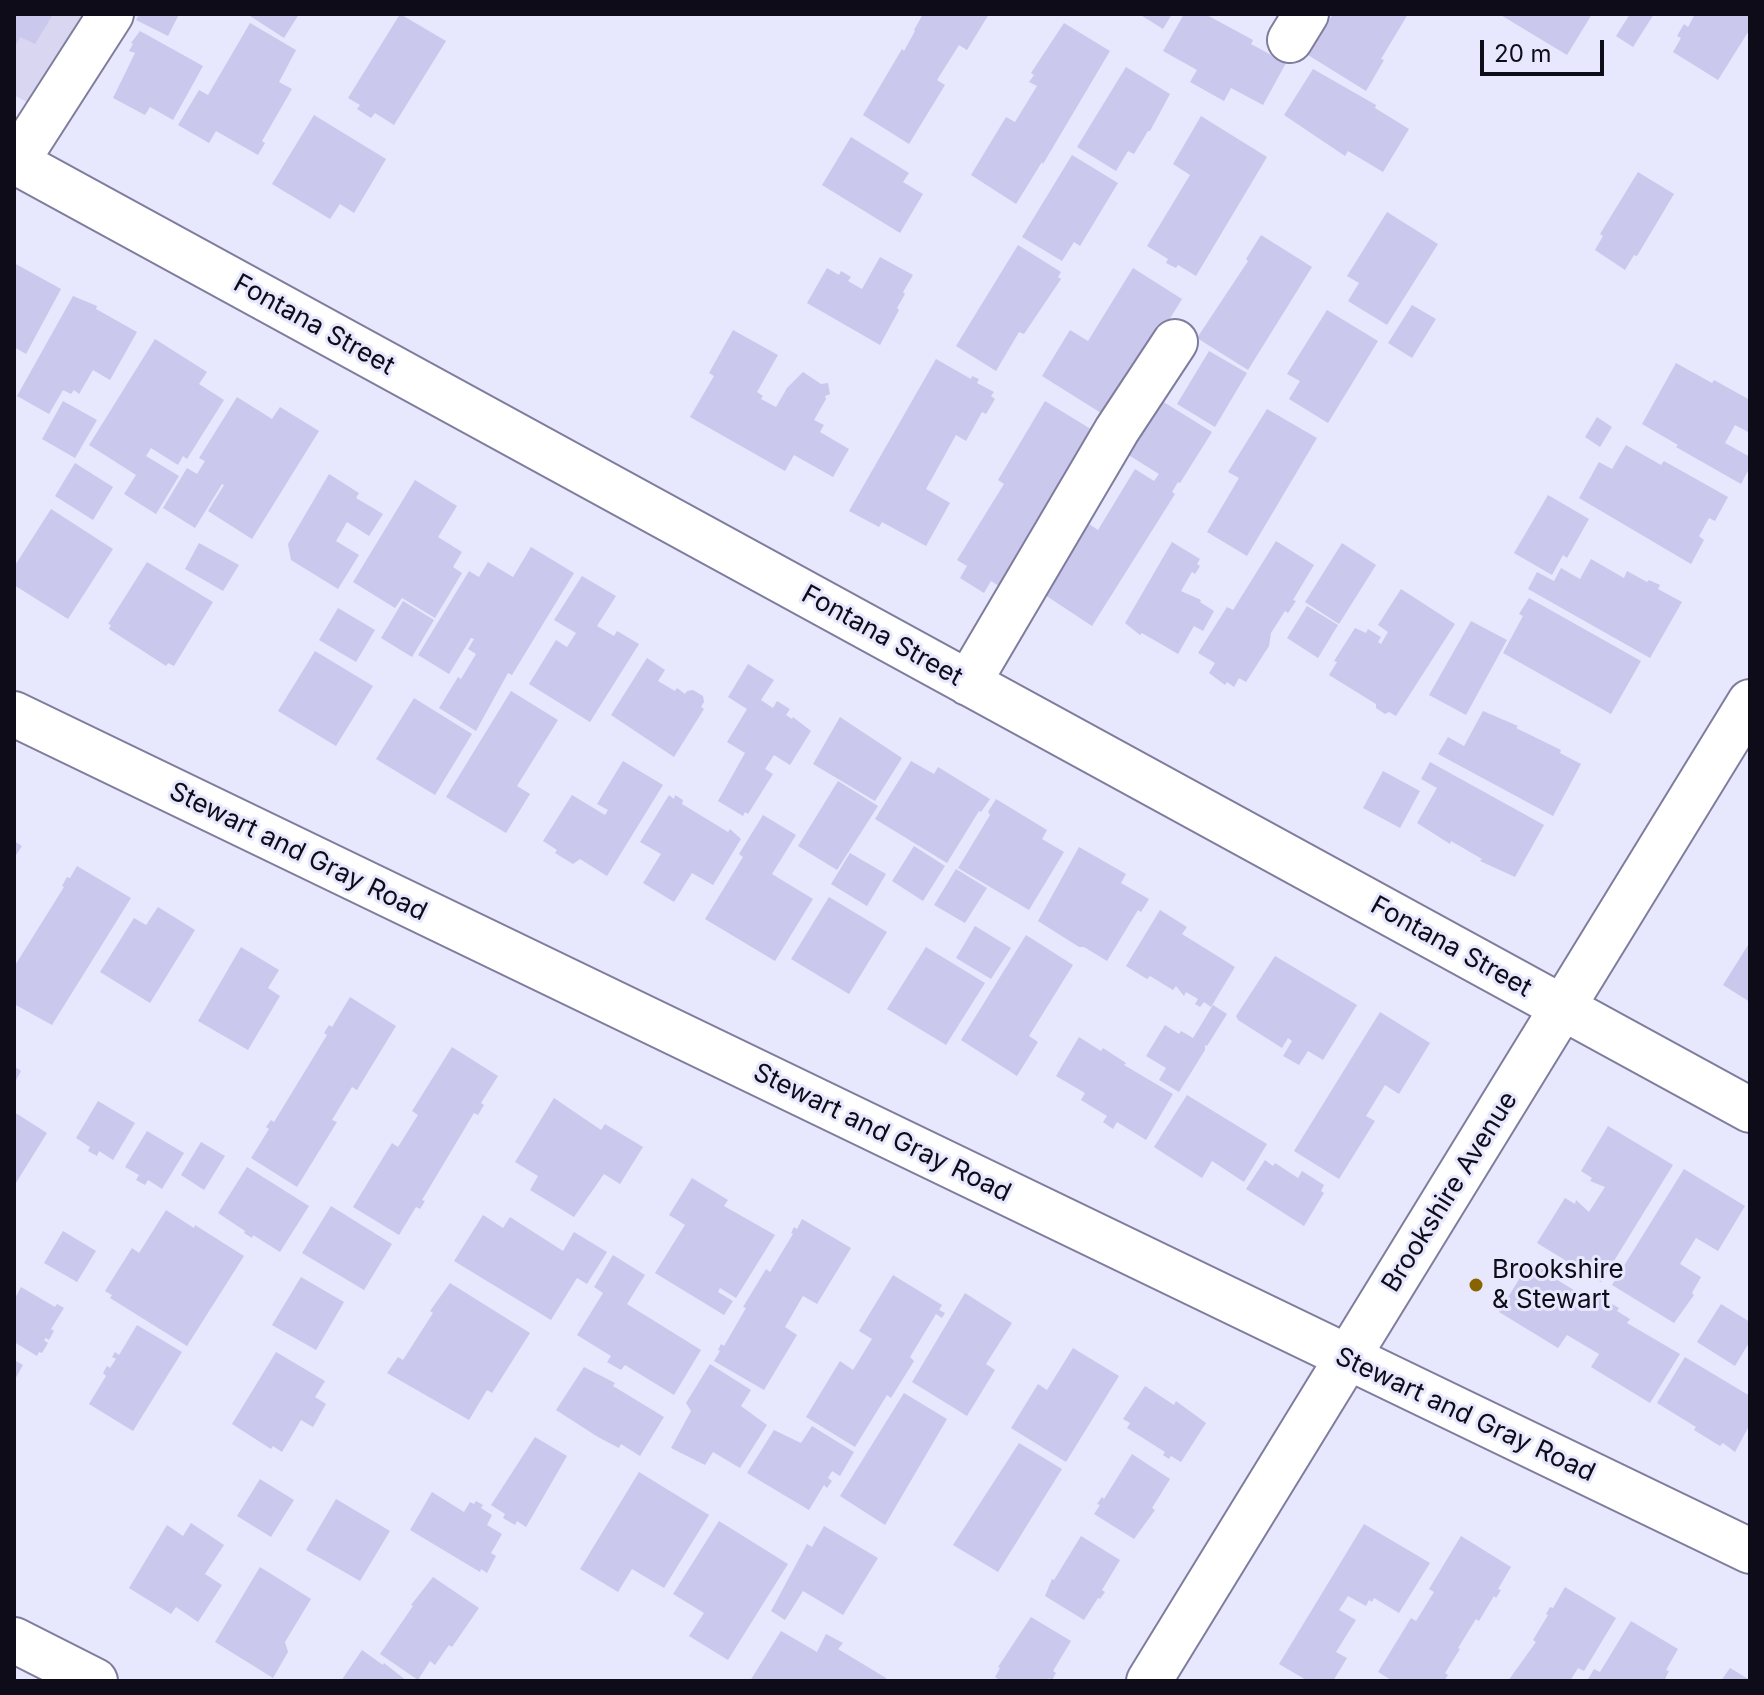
<!DOCTYPE html>
<html>
<head>
<meta charset="utf-8">
<style>
  body { margin:0 }
  #map { position:relative; width:1764px; height:1695px; overflow:hidden; background:#e7e7fd; font-family:Inter,sans-serif }
  canvas { display:block }
  .frame { position:absolute; inset:0; border:16px solid #0e0c18; pointer-events:none }
  .scale { position:absolute; left:1480px; top:40px; width:124px; height:36px; box-sizing:border-box; border:4px solid #0e0c18; border-top:0; padding-left:10px; font-size:24px; line-height:28px; white-space:nowrap; color:#0e0c18; -webkit-text-stroke:6px #e7e7fd; paint-order:stroke }
</style>
</head>
<body>
<div id="map">
<canvas width="1764" height="1695"></canvas>
<div class="frame"></div>
<div class="scale">20 m</div>
</div>
<script>
const ctx = document.querySelector('canvas').getContext('2d');
ctx.lineJoin = 'round';
function fillPath(path, color) { ctx.fillStyle = color; ctx.fill(path, 'evenodd'); }
function trace(path, color, width, dash) { ctx.strokeStyle = color; ctx.lineWidth = width; ctx.lineCap = dash ? 'butt' : 'round'; ctx.setLineDash(dash || []); ctx.stroke(path); }
function label(font, color, halo, rows, align = 'center') {
  ctx.font = font + ' Inter,sans-serif'; ctx.lineWidth = 6; ctx.setLineDash([]); ctx.textBaseline = 'middle'; ctx.strokeStyle = halo; ctx.fillStyle = color; for (const [text, x, y, turn = 0] of rows) {
    ctx.save(); ctx.translate(x, y); ctx.rotate((+turn || 0) * Math.PI / 180); ctx.textAlign = isNaN(turn) ? turn : align; if (halo) ctx.strokeText(text, 0, 0); ctx.fillText(text, 0, 0); ctx.restore();
  }
}
fillPath(new Path2D(`
  M14,14H91L34,106L14,95Z`), '#d8d6f0');
fillPath(new Path2D(`
  M14,14H49L52,16L35,44L20,37L14,49Z
  M139,14H174L178,16L168,36L136,20Z
  M247,14H299L284,38Z
  M400,14L446,41L394,125L375,113L371,118L357,109L360,105L348,98Z
  M923,14H989L967,50L959,45L937,80L945,85L909,144L863,115L902,49L904,51L915,31L914,30Z
  M1139,14H1172L1163,29Z
  M1184,14H1205L1253,40L1251,44L1286,63L1263,105L1231,88L1224,101L1190,82L1197,70L1163,51Z
  M1333,14H1408L1381,59L1384,60L1366,91L1308,55Z
  M1499,14H1592L1567,55Z
  M1630,14H1654L1633,47L1616,36Z
  M1695,14H1750V29L1718,80L1673,52L1681,38L1677,36L1684,24L1688,27Z
  M250,23L296,50L279,82L292,89L262,141L265,143L258,155L216,131L209,143L178,125L199,90L208,95Z
  M1064,23L1110,51L1043,164L1042,162L1016,204L971,175L1006,117L1015,122L1037,86L1029,82L1034,75L1031,73Z
  M140,31L203,66L173,120L150,107L145,115L113,98L135,53L129,51L133,44L131,43Z
  M1126,67L1170,94L1150,131H1148L1134,154L1128,151L1116,171L1077,147Z
  M1313,69L1376,105L1375,108L1409,129L1383,172L1348,151L1345,156L1284,115Z
  M314,115L386,159L354,213L340,204L330,219L272,184Z
  M1201,116L1267,157L1196,276L1178,265L1176,268L1166,263L1168,259L1147,246L1190,175L1173,164Z
  M851,137L909,173L903,182L923,194L900,233L822,185Z
  M1072,155L1118,183L1080,246L1074,242L1062,261L1022,237Z
  M1638,172L1674,194L1637,256L1634,255L1625,270L1595,250L1603,236L1600,234Z
  M1387,212L1438,244L1387,325L1348,301L1359,283L1347,276Z
  M1261,235L1312,267L1248,370L1197,338L1248,261L1246,259Z
  M1018,245L1061,272L1058,277L1061,279L1024,334L1019,332L996,371L956,346Z
  M880,257L913,275L903,292L905,294L897,308L899,310L880,345L807,303L827,268L839,275L841,271L851,277L848,281L862,289Z
  M14,263L61,289L26,354L14,347Z
  M1133,268L1182,299L1109,418L1042,376L1070,330L1088,341Z
  M73,296L97,306L96,309L137,332L110,380L93,370L79,394L74,390L71,394L63,390L49,414L17,396Z
  M1412,305L1436,319L1412,358L1388,343Z
  M1327,310L1378,341L1328,423L1289,399L1300,381L1287,374Z
  M733,330L778,355L757,392L763,396L761,399L776,407L787,388L803,372L821,384L828,383L830,394L825,396L826,399L814,420L824,425L820,432L849,449L833,477L794,455L785,471L690,417L714,376L709,373Z
  M155,339L207,372L199,384L224,400L187,459L183,456L178,465L151,448L146,456L179,476L156,514L124,494L136,475L89,445Z
  M1209,351L1247,373L1215,427L1177,404Z
  M936,359L971,379L972,376L979,379L977,383L994,392L991,396L995,399L986,414L982,412L966,441L956,435L926,489L950,503L926,546L882,522L879,527L849,511Z
  M1676,363L1712,383L1714,380L1750,400V433L1735,425L1725,443L1750,457V467L1741,484L1676,447L1678,445L1642,424Z
  M237,397L272,419L280,407L319,431L252,539L208,511L224,485L222,484L195,528L163,508L187,468L197,474L205,461L199,458Z
  M63,401L97,420L75,458L42,439Z
  M1045,401L1099,434L1004,589L991,581L984,593L960,578L967,566L957,560L1004,484L998,480Z
  M1162,401L1212,432L1180,483L1178,482L1172,492L1175,494L1092,626L1045,595L1047,591L1041,587L1083,520L1098,530L1135,469L1154,481L1159,474L1127,454Z
  M1267,409L1317,438L1247,556L1207,532L1239,478L1228,472Z
  M1597,417L1612,427L1600,447L1585,437Z
  M1626,445L1661,465L1664,461L1728,497L1715,521L1709,518L1699,536L1704,540L1691,564L1579,498L1599,462L1612,469Z
  M75,463L113,487L93,520L55,496Z
  M329,474L359,493L356,498L383,514L369,536L347,522L336,541L359,555L338,589L291,560L288,544Z
  M415,480L457,506L438,537L462,552L453,567L462,573L435,618L402,598L395,608L353,582Z
  M1548,495L1589,519L1567,558L1563,555L1552,575L1514,553Z
  M51,509L113,549L68,619L14,585V567Z
  M1276,541L1314,565L1293,600L1296,601L1288,613L1285,611L1271,633L1269,646L1246,682L1239,678L1234,687L1227,682L1225,685L1209,673L1215,663L1198,653L1227,607L1233,610Z
  M1172,542L1200,559L1197,564L1200,566L1195,574L1192,572L1181,591L1201,600L1200,602L1214,611L1203,631L1194,626L1178,654L1142,633L1140,635L1125,623Z
  M199,543L239,565L223,591L185,569Z
  M1342,543L1376,565L1339,624L1305,602Z
  M531,547L574,573L512,675L508,673L476,731L439,708L458,677L461,679L476,654L468,649L474,639L471,638L449,674L418,655L469,571L479,577L488,562L513,577Z
  M1591,559L1624,578L1627,571L1647,582L1649,580L1660,585L1658,589L1682,602L1650,658L1528,589L1537,572L1554,581L1561,568L1580,579Z
  M147,562L213,602L174,666L168,663L166,666L109,629L111,625L108,624Z
  M582,576L616,596L597,626L614,636L617,631L639,644L590,722L529,684L556,640L567,647L576,633L554,620Z
  M1401,589L1455,624L1396,716L1389,712L1385,714L1376,708V704L1329,675L1337,662L1334,661L1355,628L1366,633L1368,629L1381,637L1378,642L1381,644L1388,632L1378,625Z
  M1529,598L1641,661L1611,714L1503,653L1523,616L1519,614Z
  M403,601L434,620L412,657L381,638Z
  M1307,606L1338,625L1318,658L1287,638Z
  M338,608L375,630L356,662L319,640Z
  M1471,621L1507,640L1466,715L1429,695Z
  M315,651L373,686L336,746L278,711Z
  M647,658L665,670L658,681L675,691L677,688L685,694L687,691L693,690L703,696L704,702L701,707L704,709L674,757L611,715Z
  M748,664L774,680L761,700L773,708L777,701L790,709L786,715L792,719L793,717L811,731L790,765L774,755L765,769L773,774L748,814L745,812L743,816L718,801L745,753L727,742L747,709L728,697Z
  M511,691L558,720L517,786L530,794L506,833L446,797Z
  M414,698L472,734L435,795L376,759Z
  M1483,711L1518,726L1516,728L1561,750L1560,753L1581,764L1553,816L1438,754L1448,737L1464,746Z
  M840,717L902,758L875,801L813,764Z
  M623,761L663,785L607,876L580,859L573,864L555,853L557,850L543,841L572,795L605,815L608,810L597,804Z
  M911,761L934,774L938,767L990,799L981,812L979,811L947,863L875,819Z
  M1430,762L1544,825L1515,877L1480,861L1482,859L1451,841L1450,844L1417,823L1437,788L1421,779Z
  M1383,771L1420,791L1400,828L1363,808Z
  M838,781L878,806L837,870L798,846Z
  M669,795L674,799L675,795L683,800L682,804L728,832L730,829L741,839L713,885L692,873L674,902L643,883L661,854L640,842Z
  M996,799L1047,830L1042,839L1064,852L1029,910L958,868L990,815L988,812Z
  M763,815L796,835L772,874L813,899L775,961L705,919L743,857L739,854Z
  M14,841L22,846L14,858Z
  M914,846L945,866L923,901L892,881Z
  M1079,847L1126,874L1121,883L1149,899L1141,912L1138,910L1107,961L1084,947H1079L1038,921Z
  M850,853L886,874L867,906L831,884Z
  M77,866L131,898L52,1025L14,1004V967L64,887L62,886L67,877L70,878Z
  M956,869L987,888L965,923L934,905Z
  M829,897L887,932L849,994L791,959Z
  M158,907L195,930L150,1003L100,972L134,918L146,925Z
  M1160,910L1187,927L1182,934L1235,967L1211,1007L1204,1002L1200,1007L1195,1004L1198,999L1186,992L1184,996L1176,986L1173,990L1150,976L1147,979L1126,966Z
  M975,926L1011,948L991,979L956,958Z
  M1026,935L1073,965L1029,1036L1038,1042L1017,1076L961,1040Z
  M1750,942V1002L1723,985Z
  M241,947L279,970L268,988L280,996L248,1050L198,1021Z
  M926,947L985,983L946,1045L887,1009Z
  M1275,956L1357,1005L1323,1060L1308,1051L1299,1065L1283,1056L1292,1041L1288,1038L1282,1048L1238,1020L1236,1016Z
  M350,997L396,1026L357,1090L352,1087L332,1120L337,1122L297,1187L251,1158L269,1129L266,1127L271,1120L274,1122L327,1035L324,1033L329,1025L332,1027Z
  M1213,1005L1227,1014L1207,1046L1205,1045V1050L1179,1092L1159,1080L1166,1068L1146,1056L1165,1025L1179,1034L1181,1031L1193,1038Z
  M1380,1012L1430,1043L1399,1094L1385,1085L1366,1116L1375,1121L1339,1179L1294,1151Z
  M1079,1037L1101,1051L1103,1048L1126,1063L1124,1065L1173,1094L1146,1140L1117,1122L1113,1129L1103,1122L1107,1116L1081,1100L1085,1093L1056,1076Z
  M452,1047L498,1076L481,1103L484,1105L478,1115L474,1113L422,1200L425,1201L420,1209L416,1207L399,1235L353,1207L392,1143L398,1147L418,1115L412,1111Z
  M14,1066L21,1071L14,1084Z
  M1187,1095L1267,1144L1244,1182L1212,1161L1202,1178L1154,1147Z
  M554,1098L601,1130L605,1124L643,1147L620,1184L604,1174L574,1217L530,1190L538,1176L515,1162Z
  M98,1101L135,1123L113,1160L99,1151L97,1156L88,1151L90,1147L76,1138Z
  M14,1112L47,1133L14,1186Z
  M1608,1126L1673,1165L1601,1282L1537,1243L1565,1198L1575,1204L1576,1200L1589,1212L1605,1187L1590,1181L1592,1178L1581,1171Z
  M147,1131L184,1153L162,1189L148,1180L145,1185L136,1180L139,1175L125,1167Z
  M201,1142L225,1156L204,1190L181,1175Z
  M1265,1160L1273,1166L1275,1163L1298,1178L1302,1171L1324,1185L1321,1191L1324,1193L1304,1226L1246,1189Z
  M247,1167L309,1206L280,1252L253,1235L252,1238L244,1233L245,1231L218,1213Z
  M1684,1169L1745,1206L1718,1251L1696,1238L1680,1264L1701,1277L1692,1293L1694,1295L1674,1323L1612,1285Z
  M692,1178L728,1200L724,1206L775,1235L736,1298L720,1288L718,1292L733,1301L724,1315L655,1273L685,1225L669,1215Z
  M331,1206L392,1244L364,1290L302,1253Z
  M166,1210L194,1228L195,1225L244,1256L187,1346L110,1298L112,1295L105,1291L132,1248L139,1253Z
  M483,1215L503,1228L510,1217L563,1251L574,1232L607,1252L587,1284L577,1278L551,1320L454,1261Z
  M802,1219L851,1248L817,1304L803,1296L785,1327L797,1335L764,1390L714,1361L720,1351L718,1350L721,1344L724,1346L746,1308L743,1307L766,1269L770,1272L793,1234L791,1233L794,1227L797,1229Z
  M63,1231L96,1251L77,1282L44,1263Z
  M613,1255L645,1275L627,1304L701,1350L674,1395L625,1365L621,1370L607,1362L611,1356L577,1335L603,1293L594,1287Z
  M1529,1263L1550,1273L1549,1275L1582,1295L1584,1291L1597,1299L1599,1295L1610,1307L1612,1304L1619,1308L1617,1311L1630,1319L1627,1323L1680,1354L1650,1403L1591,1367L1599,1354L1567,1335L1558,1348L1499,1312Z
  M893,1275L942,1305L939,1310L945,1313L942,1318L936,1314L910,1357L914,1361L891,1398L887,1395L855,1447L806,1417L840,1361L853,1370L872,1339L859,1331Z
  M301,1277L344,1302L316,1350L272,1325Z
  M450,1283L530,1333L492,1393L487,1390L469,1420L387,1373L398,1357L403,1360L433,1313L430,1311Z
  M21,1287L55,1307L57,1304L64,1308L51,1329L54,1331L49,1340L46,1338L44,1340L48,1343L42,1353L39,1352L37,1356L14,1342V1300Z
  M965,1293L1012,1323L986,1364L995,1370L967,1416L912,1382Z
  M1721,1304L1750,1322V1341L1735,1366L1697,1342Z
  M137,1325L182,1352L133,1431L89,1404L106,1376L103,1373L107,1366L110,1368L116,1359L112,1357L115,1352L119,1355Z
  M1073,1348L1119,1376L1066,1462L1011,1428L1038,1384L1047,1390Z
  M276,1352L325,1381L315,1397L326,1404L313,1427L301,1420L282,1452L273,1446L271,1449L232,1424Z
  M1685,1357L1750,1396V1424L1735,1452L1723,1443L1720,1446L1694,1430L1696,1427L1657,1403Z
  M14,1360L23,1365L14,1381Z
  M710,1364L751,1390L741,1406L767,1425L740,1468L713,1452L705,1465L671,1448L691,1411L686,1403Z
  M584,1367L615,1383L613,1386L664,1417L640,1456L621,1444L619,1448L598,1437L556,1410Z
  M1145,1386L1174,1405L1176,1401L1206,1423L1181,1462L1171,1456L1169,1459L1163,1455L1165,1452L1127,1428L1130,1423L1123,1419Z
  M904,1393L947,1419L885,1525L840,1496Z
  M812,1426L854,1452L840,1476L832,1471L828,1478L832,1481L827,1488L824,1485L809,1510L747,1473L774,1430L801,1443Z
  M535,1437L567,1456L526,1527L517,1521L515,1525L503,1518L505,1514L491,1505Z
  M1019,1443L1062,1469L998,1572L953,1545Z
  M1132,1454L1170,1479L1152,1508L1155,1510L1134,1539L1094,1514L1100,1505L1097,1504L1102,1497L1104,1499Z
  M639,1472L709,1515L664,1588L632,1569L618,1592L580,1569Z
  M260,1479L294,1500L271,1537L237,1516Z
  M432,1492L464,1512L470,1502L474,1504L476,1501L483,1505L481,1508L492,1515L487,1525L502,1534L491,1553L496,1556L487,1573L481,1569L480,1572L410,1530Z
  M336,1499L390,1531L360,1581L306,1550Z
  M719,1521L788,1564L728,1660L689,1636L704,1613L673,1594Z
  M191,1523L224,1545L205,1574L222,1585L198,1622L176,1607L171,1614L129,1588L167,1525L183,1536Z
  M1364,1524L1430,1563L1399,1613L1374,1598L1372,1602L1369,1600L1366,1606L1348,1596L1339,1610L1356,1620L1336,1652L1347,1658L1333,1681H1308L1279,1664Z
  M824,1526L878,1558L843,1615L803,1591L785,1620L771,1611L807,1544L812,1547Z
  M1081,1536L1120,1560L1102,1590L1105,1592L1100,1599L1098,1598L1084,1620L1045,1596L1052,1579L1054,1580Z
  M1461,1536L1511,1567L1498,1589L1501,1590L1496,1598L1494,1596L1479,1621L1476,1619L1458,1648L1460,1649L1445,1673L1448,1675L1444,1681H1393L1378,1672L1411,1618L1416,1621L1434,1592L1429,1589Z
  M260,1567L311,1599L285,1642L288,1652L273,1678L215,1642Z
  M433,1577L479,1608L452,1647L449,1645L435,1665L430,1661L418,1680L380,1654L413,1606L411,1605Z
  M1565,1587L1616,1618L1584,1671L1578,1668L1570,1681H1508L1536,1642L1533,1640L1548,1615L1546,1614L1550,1607L1553,1608Z
  M1031,1617L1071,1641L1053,1671L1056,1673L1052,1680L1049,1678L1047,1681H1001L995,1677L1000,1668L998,1667Z
  M1631,1621L1678,1649L1666,1670L1669,1671L1664,1681H1587L1594,1669L1600,1672Z
  M781,1631L817,1652L826,1634L843,1643L838,1649L886,1678L885,1681H750Z
  M362,1650L383,1665L384,1663L407,1681H341Z
  M1730,1668L1750,1680V1681H1721Z`), '#cac8ec');
const minor = new Path2D(`
  M1290,40L1306,14
  M14,161L1750,1110
  M14,165L111,14
  M968,683L1117,430L1175,342
  M14,1640L95,1681
  M1149,1681L1750,702`);
const major = new Path2D(`
  M14,714L1750,1551`);
trace(minor, '#7f7d9e', 48);
trace(major, '#7f7d9e', 48);
trace(minor, '#fff', 44);
trace(major, '#fff', 44);
for (const [x, y, r, color] of [
  [1476,1285,8,"#886400"]
]) { const dot = new Path2D(); dot.arc(x, y, r, 0, 2 * Math.PI); ctx.fillStyle = color; ctx.fill(dot); trace(dot, '#e7e7fd', 3); }
label('26px', '#0e0c18', '#e7e7fd', [
  ["Fontana Street",314,325,29],
  ["Fontana Street",882,636,29],
  ["Stewart and Gray Road",298,852,26],
  ["Fontana Street",1451,947,29],
  ["Stewart and Gray Road",882,1133,26],
  ["Brookshire Avenue",1450,1192,-58],
  ["Stewart and Gray Road",1465,1415,25]
]);
label('26px', '#0e0c18', '#e7e7fd', [
  ["Brookshire",1492,1270],
  ["& Stewart",1492,1300]
], 'left');
</script>
</body>
</html>
